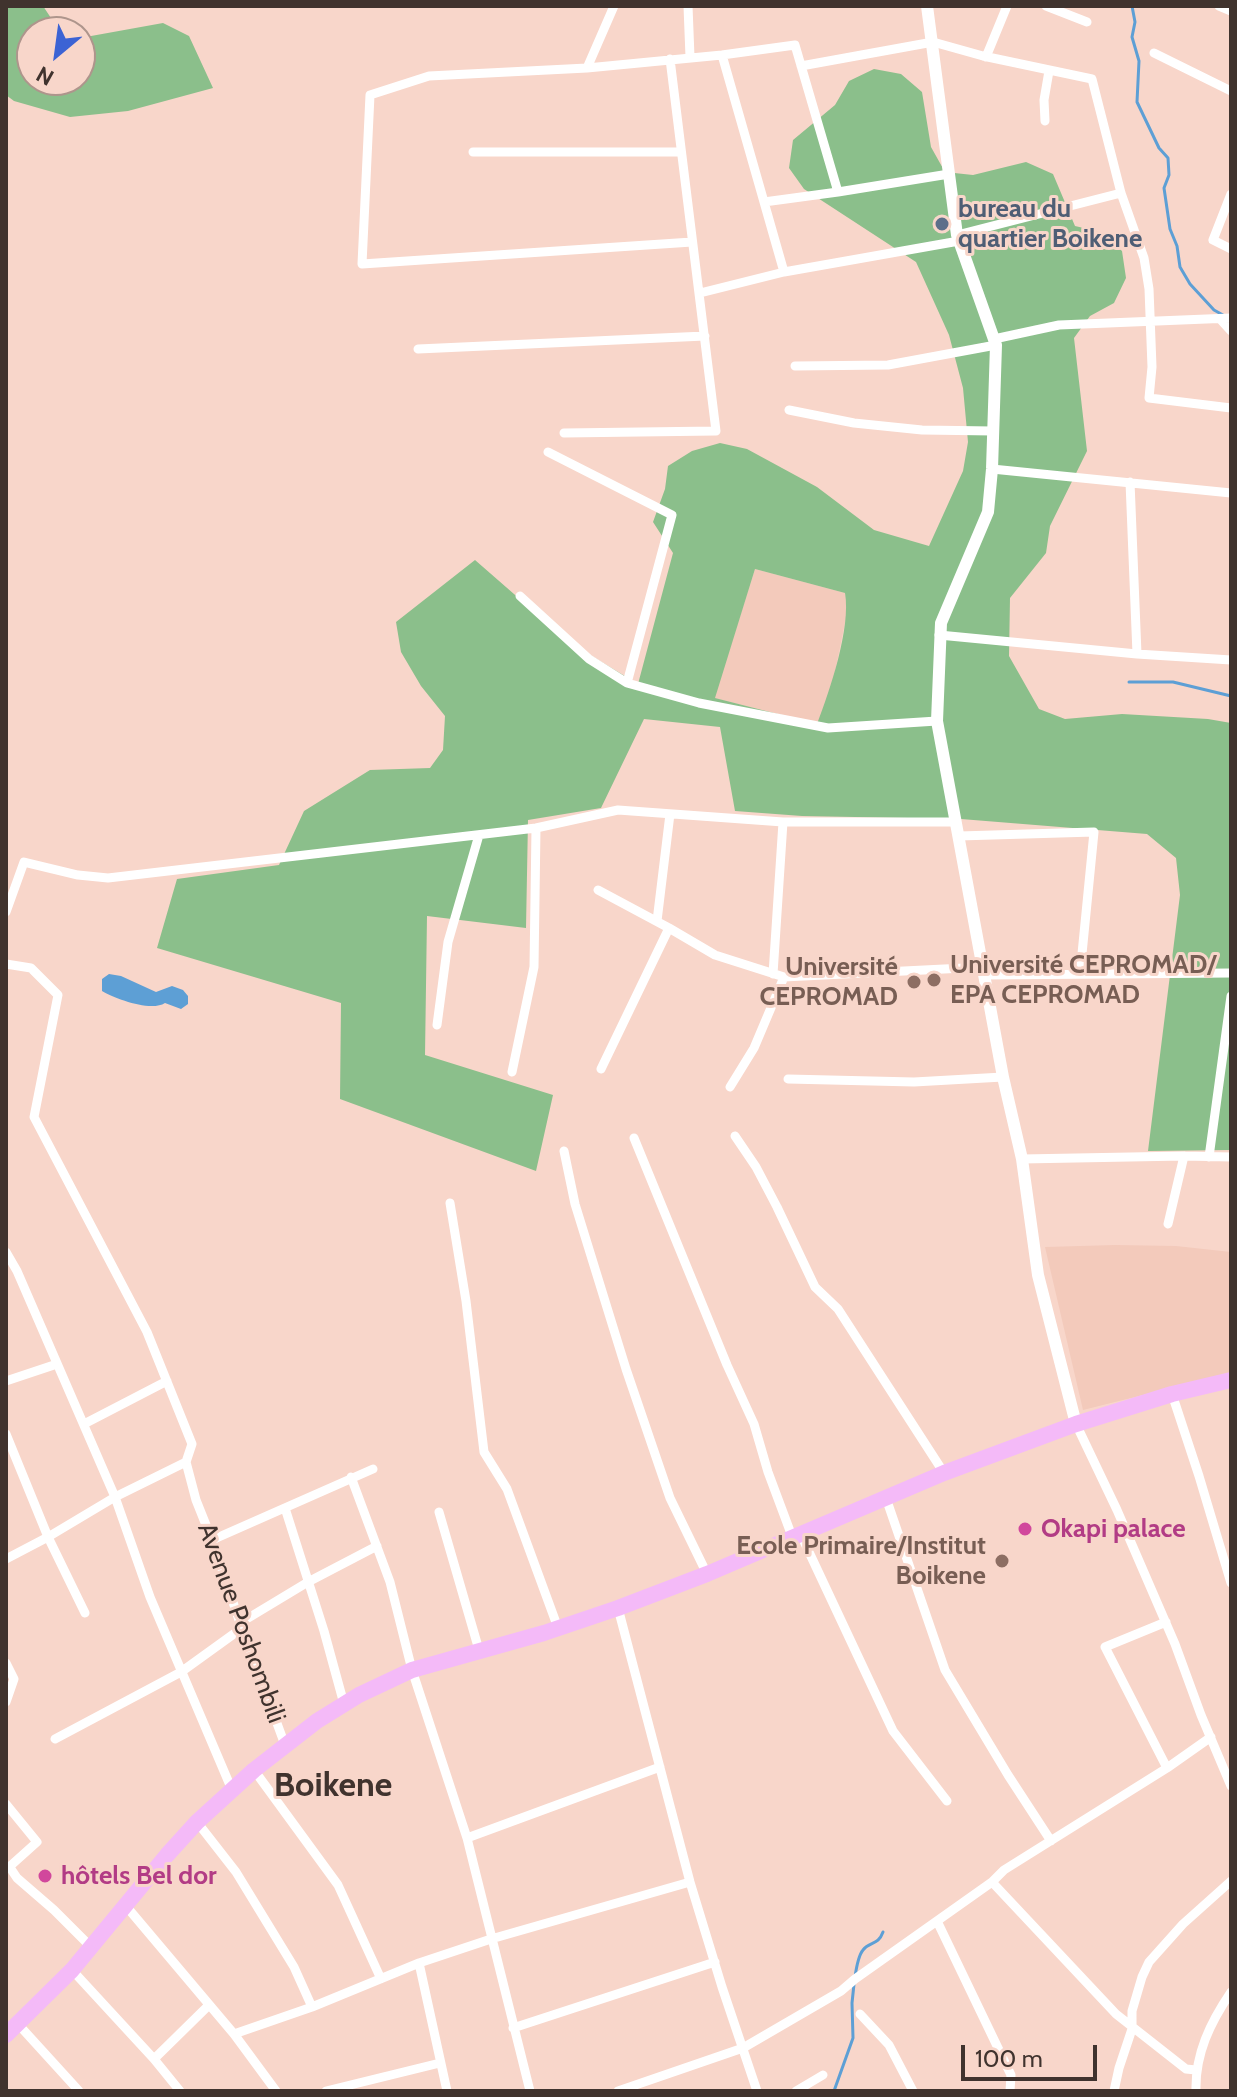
<!DOCTYPE html>
<html>
<head>
<meta charset="utf-8">
<style>
  body { margin:0 }
  #map { position:relative; width:1237px; height:2097px; overflow:hidden; background:#f8d6ca; font-family:Cabin,sans-serif }
  canvas { display:block }
  .frame { position:absolute; inset:0; border:8px solid #40332e; pointer-events:none }
  .north { position:absolute; left:16px; top:16px; width:80px; height:80px; box-sizing:border-box; background:#f8d6ca; border:2px solid #ae958c; border-radius:50%; rotate:209deg; font-size:22px; font-weight:700; line-height:32px; text-align:center; color:#40332e }
  .north::after { content:''; display:block; margin:auto; width:28px; height:36px; background:#3c63d4; clip-path:polygon(50% 0,100% 100%,50% 72%,0 100%) }
  .scale { position:absolute; left:961px; top:2045px; width:136px; height:36px; box-sizing:border-box; border:4px solid #40332e; border-top:0; padding-left:10px; font-size:24px; line-height:28px; white-space:nowrap; color:#40332e; -webkit-text-stroke:6px #f8d6ca; paint-order:stroke }
</style>
</head>
<body>
<div id="map">
<canvas width="1237" height="2097"></canvas>
<div class="frame"></div>
<div class="north">N</div>
<div class="scale">100 m</div>
</div>
<script>
const ctx = document.querySelector('canvas').getContext('2d');
ctx.lineJoin = 'round';
function fillPath(path, color) { ctx.fillStyle = color; ctx.fill(path, 'evenodd'); }
function trace(path, color, width, dash) { ctx.strokeStyle = color; ctx.lineWidth = width; ctx.lineCap = dash ? 'butt' : 'round'; ctx.setLineDash(dash || []); ctx.stroke(path); }
function label(font, color, halo, rows, align = 'center') {
  ctx.font = font + ' Cabin,sans-serif'; ctx.lineWidth = 6; ctx.setLineDash([]); ctx.textBaseline = 'middle'; ctx.strokeStyle = halo; ctx.fillStyle = color; for (const [text, x, y, turn = 0] of rows) {
    ctx.save(); ctx.translate(x, y); ctx.rotate((+turn || 0) * Math.PI / 180); ctx.textAlign = isNaN(turn) ? turn : align; if (halo) ctx.strokeText(text, 0, 0); ctx.fillText(text, 0, 0); ctx.restore();
  }
}
fillPath(new Path2D(`
  M755,569L845,593L848,608L832,687L818,724L714,698Z
  M1115,1245L1176,1246L1231,1252V1373L1083,1410L1045,1247Z`), '#f3cabb');
fillPath(new Path2D(`
  M6,6H43L57,27L66,32H32V80H80V38L163,23L189,36L213,88L128,111L70,117L14,101L6,95Z
  M874,69L901,74L922,92L931,147L945,172L973,175L1026,162L1053,174L1075,226L1101,232L1122,251L1126,278L1114,303L1090,316L1074,338L1087,451L1050,526L1046,553L1010,598L1009,656L1039,709L1065,719L1122,714L1208,719L1231,723V1150L1148,1151L1180,895L1176,858L1147,834L961,819L802,816L735,811L720,727L644,719L601,808L528,820L526,928L427,916L425,1055L553,1095L536,1171L340,1099L341,1003L157,948L177,879L279,865L304,811L370,770L430,768L443,750L445,716L421,686L401,652L396,622L475,560L522,601L590,655L638,684L673,553L653,522L665,489L668,466L692,451L720,443L747,449L817,487L874,530L929,546L963,471L968,442L963,388L949,335L916,262L804,189L789,168L793,140L835,105L849,81ZM755,569L845,593C851,628 830,690 817,724L715,698Z`), '#8bbf8b');
fillPath(new Path2D(`
  M109,974L121,976L156,992L172,986L183,990L188,996V1004L181,1009L165,1003C151,1012 116,999 102,991V979Z`), '#5d9fd5');
trace(new Path2D(`
  M1132,6L1135,22L1132,37L1139,61L1137,102L1159,148L1168,158L1169,175L1164,188L1170,229L1177,246L1180,267L1190,284L1214,310L1223,315
  M1129,682H1173L1231,696
  M855,1977C856,1970 858,1956 863,1950C870,1941 878,1946 883,1932
  M834,2091L853,2038L852,2003L854,1984`), '#5d9fd5', 3);
trace(new Path2D(`
  M688,6L690,57
  M1046,6L1087,22
  M1219,6L1231,11
  M1154,53L1231,91
  M722,55L784,272
  M986,57L1007,6
  M801,66L933,42L983,56L1092,79L1121,193L1144,258L1149,289L1152,367L1149,398L1231,408
  M587,68L614,6
  M1045,121L1044,100L1049,71
  M473,152H681
  M1231,194L1213,240L1231,249
  M764,202L838,192L949,174
  M957,235L1121,193
  M692,242L362,264L370,95L429,76L587,68L722,55L795,45L838,192
  M700,293L784,272L959,241
  M1221,320L1231,331
  M994,339L1059,325L1231,318
  M418,349L705,336
  M795,366L888,365L996,345
  M789,410L854,423L922,430L993,431
  M564,433L716,431L670,59
  M548,452L672,515L627,683
  M992,469L1231,493
  M1130,482L1137,654
  M520,596L589,659L627,683L699,703L828,728L937,721
  M939,635L1137,654L1231,660
  M959,836L1094,832L1080,974
  M598,890L669,928L715,955L784,977L984,967
  M6,912L24,862L78,875L108,878L536,828L618,810L783,822H956
  M657,921L670,814
  M6,964L31,968L58,995L34,1117L147,1332L192,1444L186,1462L196,1500L212,1540L240,1623L285,1745
  M773,974L783,822
  M985,975L1231,973
  M437,1025L448,942L479,835
  M601,1069L669,928
  M512,1072L534,967L536,828
  M788,1079L914,1082L1003,1077
  M730,1087L754,1048L784,977
  M735,1136L756,1167L777,1207L815,1287L838,1309L944,1473
  M634,1138L727,1365L754,1424L768,1472L793,1539
  M564,1151L575,1204L626,1369L670,1498L707,1574
  M1209,1157L1231,996
  M1022,1159L1184,1156L1231,1157
  M450,1203L466,1301L484,1452L507,1489L558,1628
  M1168,1224L1184,1156
  M6,1252L17,1271L115,1497L150,1597L232,1790
  M6,1381L57,1364
  M1172,1394L1199,1476L1231,1583
  M84,1424L167,1381
  M1076,1424L1117,1510L1175,1644L1201,1715L1231,1786
  M6,1434L48,1537L85,1613
  M351,1477L390,1582L412,1670L467,1838L530,2091
  M886,1498L945,1670L1008,1775L1051,1841
  M285,1508L324,1631L344,1704
  M439,1512L479,1650
  M801,1535L893,1731L947,1801
  M212,1540L373,1469
  M6,1559L48,1537L115,1497L186,1462
  M618,1608L690,1882L722,1987L757,2091
  M1166,1622L1105,1647L1167,1768
  M240,1623L308,1582L377,1546
  M6,1663L14,1679L6,1702
  M55,1739L181,1672L242,1628
  M254,1770L338,1885L381,1979
  M6,1804L37,1842L8,1868
  M197,1822L236,1872L294,1967L312,2007
  M467,1838L660,1767
  M9,1866L17,1878L54,1910L91,1947
  M992,1882L1116,2014L1186,2069L1196,2070
  M126,1906L234,2034L276,2091
  M937,1921L1011,2075L1010,2091
  M419,1963L447,2091
  M72,1970L154,2059L180,2091
  M860,2014L889,2045L913,2091
  M18,2024L79,2091
  M513,2028L715,1962
  M234,2034L312,2007L419,1963L491,1939L690,1882
  M154,2059L209,2005
  M326,2091L440,2063
  M618,2091L743,2048L841,1991L855,1979L992,1882L1004,1870L1167,1768L1211,1737
  M796,2091L823,2075
  M1114,2091L1119,2068L1132,2029V2011L1142,1977L1149,1962L1183,1924L1231,1881
  M1196,2091C1195,2054 1210,2023 1231,1992`), '#fff', 9);
trace(new Path2D(`
  M927,6L957,235L996,345L992,469L988,512L941,623L937,721L1003,1077L1022,1159L1038,1275L1076,1424`), '#fff', 12);
trace(new Path2D(`
  M6,2035L72,1970L167,1855L197,1822L254,1770L317,1721L359,1695L412,1670L544,1633L618,1608L707,1574L944,1473L1076,1424L1172,1394L1231,1380`), '#f4baf8', 16);
for (const [x, y, r, color] of [
  [942,224,8,"#5c6f8a"],
  [934,980,8,"#8d6e63"],
  [914,982,8,"#8d6e63"],
  [1025,1529,8,"#d1479c"],
  [1002,1561,8,"#8d6e63"],
  [45,1876,8,"#d1479c"]
]) { const dot = new Path2D(); dot.arc(x, y, r, 0, 2 * Math.PI); ctx.fillStyle = color; ctx.fill(dot); trace(dot, '#f8d6ca', 3); }
label('bold 26px', '#4e5e75', '#f8d6ca', [
  ["bureau du",958,209],
  ["quartier Boikene",958,239]
], 'left');
label('bold 26px', '#785e54', '#f8d6ca', [
  ["Université CEPROMAD/",950,965,"left"],
  ["EPA CEPROMAD",950,995,"left"],
  ["Université",898,967],
  ["CEPROMAD",898,997],
  ["Ecole Primaire/Institut",986,1546],
  ["Boikene",986,1576]
], 'right');
label('bold 26px', '#b23c85', '#f8d6ca', [
  ["Okapi palace",1041,1529],
  ["hôtels Bel dor",61,1876]
], 'left');
label('26px', '#40332e', '#f8d6ca', [
  ["Avenue Poshombili",241,1623,70]
]);
label('bold 34px', '#40332e', '#f8d6ca', [
  ["Boikene",333,1786]
]);
</script>
</body>
</html>
